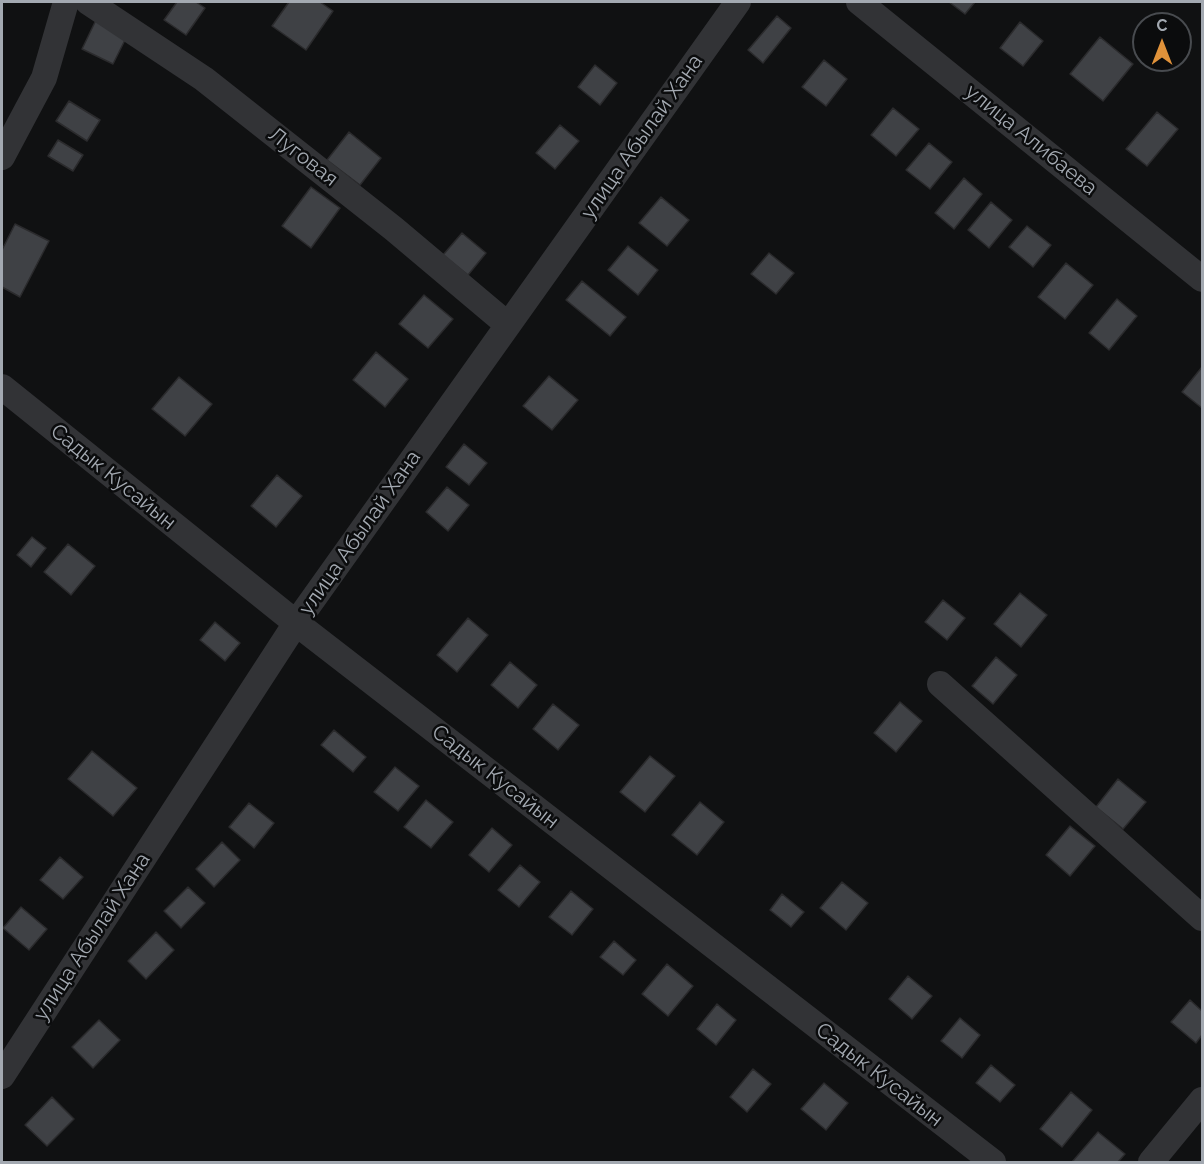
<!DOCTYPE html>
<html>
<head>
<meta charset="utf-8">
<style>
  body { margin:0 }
  #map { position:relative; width:1204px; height:1164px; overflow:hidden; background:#101112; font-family:Raleway,sans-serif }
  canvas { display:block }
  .frame { position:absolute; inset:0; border:3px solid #a3a9b1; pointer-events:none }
  .north { position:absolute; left:1132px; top:12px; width:60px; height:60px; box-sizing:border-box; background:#0b0c0d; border:2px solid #484b4f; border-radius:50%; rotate:0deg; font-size:16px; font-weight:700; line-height:24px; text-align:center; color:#a3a9b1 }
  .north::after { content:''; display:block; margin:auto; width:21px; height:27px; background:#e0923a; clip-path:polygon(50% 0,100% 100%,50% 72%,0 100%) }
</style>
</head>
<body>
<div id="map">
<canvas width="1204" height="1164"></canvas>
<div class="frame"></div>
<div class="north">С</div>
</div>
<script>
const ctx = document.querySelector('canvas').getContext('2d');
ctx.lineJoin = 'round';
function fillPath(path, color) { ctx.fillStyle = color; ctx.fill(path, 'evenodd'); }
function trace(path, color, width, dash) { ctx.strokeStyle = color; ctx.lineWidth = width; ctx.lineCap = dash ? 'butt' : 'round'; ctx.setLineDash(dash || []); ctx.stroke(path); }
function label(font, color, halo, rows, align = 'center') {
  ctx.font = font + ' Raleway,sans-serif'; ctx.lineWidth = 5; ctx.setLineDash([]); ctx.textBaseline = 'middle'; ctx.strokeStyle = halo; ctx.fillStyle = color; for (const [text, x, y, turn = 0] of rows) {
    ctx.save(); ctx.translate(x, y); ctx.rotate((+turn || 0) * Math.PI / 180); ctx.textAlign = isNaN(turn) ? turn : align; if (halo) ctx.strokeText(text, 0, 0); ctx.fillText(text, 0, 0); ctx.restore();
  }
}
const building = new Path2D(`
  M177,2H196L205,8L186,35L164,20Z
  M289,2H320L333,11L306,50L272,26Z
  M949,2H975L965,14Z
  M777,16L791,28L763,63L748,50Z
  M96,20L127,36L113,64L82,49Z
  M1020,22L1043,41L1023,66L1000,48Z
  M1100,37L1133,64L1103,101L1070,74Z
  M824,60L847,79L826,106L802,87Z
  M595,65L617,83L600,105L578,87Z
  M69,101L100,120L87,141L56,121Z
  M893,108L919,129L896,156L871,135Z
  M1157,112L1178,129L1147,166L1126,149Z
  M560,125L579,141L555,169L536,153Z
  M349,132L381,158L360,185L327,160Z
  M58,140L83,155L73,171L48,156Z
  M929,143L952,162L930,189L906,170Z
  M964,178L982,194L954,229L935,213Z
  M311,187L340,208L311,248L282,226Z
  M661,197L689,220L667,246L639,223Z
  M991,202L1012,220L989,248L968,230Z
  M15,224L49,241L20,297L2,287V250Z
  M1027,226L1051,245L1033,267L1009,247Z
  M462,233L486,253L468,275L443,255Z
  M628,246L658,270L638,295L608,270Z
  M769,253L794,273L776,294L751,274Z
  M1066,263L1093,285L1065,319L1038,297Z
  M582,281L626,317L610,336L566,300Z
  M424,295L453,319L428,348L399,324Z
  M1117,299L1137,316L1109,350L1089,333Z
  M376,352L408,379L385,407L353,380Z
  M1202,367V408L1182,392Z
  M549,376L578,400L552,430L523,406Z
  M179,377L212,404L185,436L152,409Z
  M464,444L487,463L469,485L446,467Z
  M277,475L302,496L276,527L251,506Z
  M447,487L469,505L448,531L426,512Z
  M32,537L46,548L31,567L17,555Z
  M68,544L95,566L71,595L44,572Z
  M1020,593L1047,615L1021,647L994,624Z
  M943,600L965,618L947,640L925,622Z
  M468,618L488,635L457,672L437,655Z
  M215,622L240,643L225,661L200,640Z
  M996,657L1017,675L993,704L972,686Z
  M510,662L537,685L518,708L491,685Z
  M900,702L922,721L896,752L874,733Z
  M553,704L579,725L558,750L533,729Z
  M334,730L366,757L353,772L321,745Z
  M92,751L137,788L113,816L68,779Z
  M650,756L675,776L645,812L620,792Z
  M395,767L419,786L398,811L374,792Z
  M1118,779L1146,802L1123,829L1096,807Z
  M426,800L453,822L431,848L404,827Z
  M700,802L724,822L697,855L672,835Z
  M249,803L274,823L254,848L229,827Z
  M1070,826L1095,846L1070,876L1046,855Z
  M492,828L512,845L489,872L469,855Z
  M222,842L240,860L214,887L196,869Z
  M60,857L83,877L63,899L40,880Z
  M520,865L540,882L519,907L498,890Z
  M842,882L868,903L846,930L820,908Z
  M188,887L205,903L181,928L164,911Z
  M571,891L593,909L572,935L549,917Z
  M782,894L804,912L791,927L770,910Z
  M21,907L47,929L29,950L3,928Z
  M156,932L174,950L146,979L128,961Z
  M614,941L636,960L623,975L600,957Z
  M667,964L693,986L668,1016L642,994Z
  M908,976L932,996L912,1019L889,999Z
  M1190,1000L1202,1011V1035L1196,1043L1171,1022Z
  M717,1004L736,1020L716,1045L697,1029Z
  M960,1018L980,1035L962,1058L941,1041Z
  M99,1020L120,1040L93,1068L72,1047Z
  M991,1065L1015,1085L1000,1102L976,1083Z
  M753,1069L771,1084L747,1112L730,1097Z
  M824,1083L848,1103L826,1130L801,1109Z
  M1071,1092L1092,1110L1062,1147L1040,1129Z
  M52,1097L74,1119L47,1146L25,1125Z
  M1098,1132L1125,1154L1118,1162H1072Z`);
fillPath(building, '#3f4145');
trace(building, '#2b2b2d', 1.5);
trace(new Path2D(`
  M88,2L204,79L394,229L508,325
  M859,2L1202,279
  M2,157L44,78L66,2
  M2,387L296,623L993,1162
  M940,684L1202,918
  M2,1076L296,623L738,2
  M1151,1162L1202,1100`), '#323336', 26);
label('21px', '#a3a9b1', '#0b0c0d', [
  ["улица Абылай Хана",642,137,-55],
  ["улица Алибаева",1031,140,39],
  ["Луговая",303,157,38],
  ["Садык Кусайын",113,477,39],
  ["улица Абылай Хана",360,533,-55],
  ["Садык Кусайын",495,777,38],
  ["улица Абылай Хана",92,937,-57],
  ["Садык Кусайын",879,1075,38]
]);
</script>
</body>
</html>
